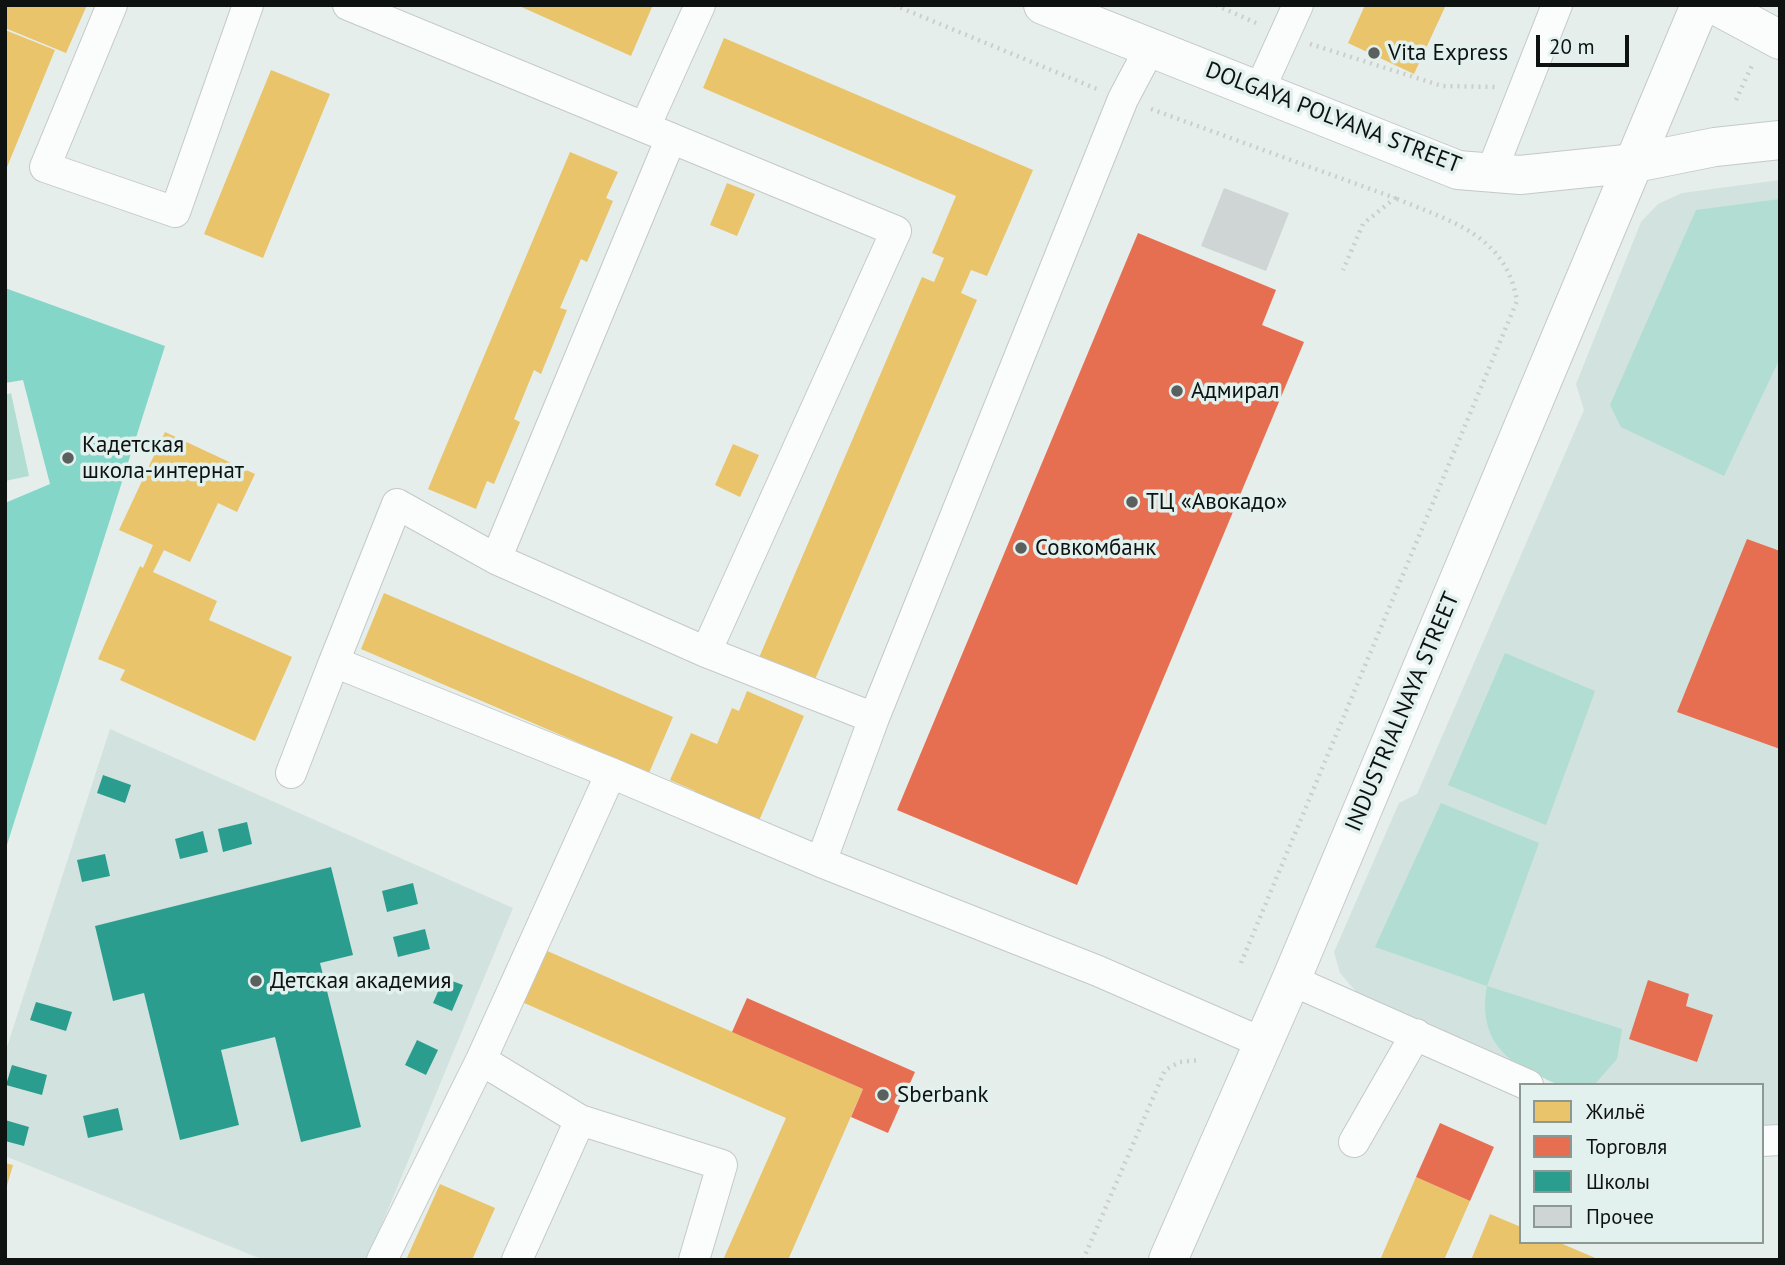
<!DOCTYPE html>
<html>
<head>
<meta charset="utf-8">
<style>
  body { margin:0 }
  #map { position:relative; width:1785px; height:1265px; overflow:hidden; background:#e6eeec; font-family:"PT Sans",sans-serif }
  canvas { display:block }
  .frame { position:absolute; inset:0; border:7px solid #0e1312; pointer-events:none }
  .legend { position:absolute; left:1519px; top:1083px; width:245px; height:161px; box-sizing:border-box; background:#e2f1ed; border:2px solid #8d9895; margin:0; padding:9px 12px; list-style:none; font-size:21px; color:#0e1312 }
  .legend li { display:flex; align-items:center; gap:14px; height:35px }
  .legend b { width:35px; border:2px solid #8d9895 }
  .scale { position:absolute; left:1536px; top:35px; width:93px; height:32px; box-sizing:border-box; border:4px solid #0e1312; border-top:0; padding-left:9px; font-size:21px; line-height:24px; white-space:nowrap; color:#0e1312; -webkit-text-stroke:5px #e2f1ed; paint-order:stroke }
</style>
</head>
<body>
<div id="map">
<canvas width="1785" height="1265"></canvas>
<div class="frame"></div>
<ul class="legend">
<li><b style="height:19px;background:#e9c46a"></b>Жильё</li>
<li><b style="height:19px;background:#e76f51"></b>Торговля</li>
<li><b style="height:19px;background:#2a9d8f"></b>Школы</li>
<li><b style="height:19px;background:#cfd5d4"></b>Прочее</li>
</ul>
<div class="scale">20 m</div>
</div>
<script>
const ctx = document.querySelector('canvas').getContext('2d');
ctx.lineJoin = 'round';
function fillPath(path, color) { ctx.fillStyle = color; ctx.fill(path, 'evenodd'); }
function trace(path, color, width, dash) { ctx.strokeStyle = color; ctx.lineWidth = width; ctx.lineCap = dash ? 'butt' : 'round'; ctx.setLineDash(dash || []); ctx.stroke(path); }
function label(font, color, halo, rows, align = 'center') {
  ctx.font = font + ' "PT Sans",sans-serif'; ctx.lineWidth = 7; ctx.setLineDash([]); ctx.textBaseline = 'middle'; ctx.strokeStyle = halo; ctx.fillStyle = color; for (const [text, x, y, turn = 0] of rows) {
    ctx.save(); ctx.translate(x, y); ctx.rotate((+turn || 0) * Math.PI / 180); ctx.textAlign = isNaN(turn) ? turn : align; if (halo) ctx.strokeText(text, 0, 0); ctx.fillText(text, 0, 0); ctx.restore();
  }
}
fillPath(new Path2D(`
  M1780,180V1126L1762,1127V1085H1560L1358,994L1340,973L1334,952L1399,803L1417,794L1584,410L1576,384L1641,222L1658,204L1682,193Z
  M110,729L513,908L367,1260H264L5,1156V1053Z`), '#d2e2de');
fillPath(new Path2D(`
  M1780,199V358L1724,476L1621,427L1610,405L1696,210Z
  M11,393L29,476L5,481V395Z
  M1505,653L1595,691L1546,825L1448,785Z
  M1441,803L1539,843L1487,986L1622,1029L1617,1059L1594,1085C1583,1085 1571,1087 1561,1085C1552,1083 1543,1077 1535,1074C1496,1056 1479,1029 1487,986L1375,947Z`), '#b1ddd3');
fillPath(new Path2D(`
  M5,288L165,346L5,851V503L50,484L23,380L5,383Z`), '#83d6c8');
fillPath(new Path2D(`
  M5,5H87L66,53L5,28Z
  M517,5H648L652,7L631,56Z
  M1365,5H1446L1414,74L1348,43Z
  M5,30L55,50L5,172Z
  M724,38L1033,170L987,276L971,270L961,293L977,300L813,684L758,660L922,277L934,282L944,258L932,253L956,196L703,88Z
  M271,70L330,94L263,258L204,234Z
  M570,152L618,172L606,198L613,201L587,262L581,259L560,308L567,310L541,374L534,370L514,419L520,422L494,484L487,481L476,509L428,489Z
  M727,183L755,194L737,236L710,225Z
  M165,432L255,474L237,512L218,503L190,562L164,550L153,572L217,601L209,620L292,657L255,741L120,680L125,670L98,659L140,566L143,568L153,545L119,530Z
  M733,444L759,455L740,497L715,485Z
  M384,593L673,717L649,773L361,649Z
  M747,691L804,716L758,823L690,803L695,791L670,780L691,733L717,744L732,708L739,711Z
  M545,950L863,1089L788,1260H723L786,1118L522,1002Z
  M5,1163L13,1165L6,1189H5Z
  M1416,1177L1470,1201L1444,1260H1380Z
  M440,1184L495,1208L472,1260H406Z
  M1490,1214L1521,1227V1242H1558L1600,1260H1471Z`), '#e9c46a');
fillPath(new Path2D(`
  M1138,233L1276,290L1262,325L1304,342L1077,885L897,810Z
  M1747,539L1780,551V749L1677,712Z
  M1648,980L1689,994L1686,1006L1713,1015L1697,1062L1629,1039Z
  M747,998L915,1072L888,1133L851,1117L863,1089L732,1032Z
  M1440,1123L1494,1147L1470,1201L1416,1177Z`), '#e76f51');
fillPath(new Path2D(`
  M103,775L131,785L125,803L97,793Z
  M247,822L252,844L223,852L218,829Z
  M203,831L208,852L180,859L175,839Z
  M105,854L110,876L82,882L77,860Z
  M331,867L353,955L320,963L361,1127L301,1142L275,1037L221,1050L239,1125L180,1140L144,993L113,1001L95,926Z
  M413,883L418,904L387,912L382,891Z
  M425,929L430,949L398,957L393,937Z
  M444,978L463,985L452,1011L433,1003Z
  M36,1002L72,1012L66,1031L30,1020Z
  M417,1040L438,1050L426,1075L405,1065Z
  M12,1065L47,1075L42,1095L6,1085Z
  M118,1108L123,1130L88,1138L83,1116Z
  M5,1120L29,1127L24,1146L5,1141Z`), '#2a9d8f');
fillPath(new Path2D(`
  M1224,188L1289,213L1266,271L1201,246Z`), '#cfd5d4');
const minor = new Path2D(`
  M112,5L45,167L175,212L248,5
  M348,5L896,231L706,652L874,718
  M1259,91L1298,5
  M645,127L700,5
  M1491,173L1557,5
  M496,559L706,652
  M334,662L397,504L496,559L671,138
  M291,773L334,662L611,773L821,862L1098,971L1263,1043
  M611,773L481,1060L580,1120L722,1165L694,1260
  M821,862L874,718L1123,99L1150,48
  M1291,980L1528,1085
  M1762,1141L1780,1140
  M1354,1142L1416,1034
  M382,1260L481,1060
  M517,1260L580,1120`);
const major = new Path2D(`
  M1043,5L1458,170L1520,175L1635,163L1715,147L1780,140
  M1715,5L1780,40`);
const highway = new Path2D(`
  M1168,1260L1291,980L1700,5`);
trace(minor, '#c4c9c8', 32);
trace(major, '#c4c9c8', 40);
trace(highway, '#c4c9c8', 40);
trace(new Path2D(`
  M894,5L1097,89
  M1216,5L1256,23
  M1310,44L1442,86L1495,87
  M1736,100L1753,63
  M1151,109L1395,198L1363,224L1343,270
  M1241,963L1517,301C1506,234 1449,221 1395,198
  M1083,1260L1165,1070L1180,1062L1198,1060`), '#cccece', 4.5, [2, 5]);
trace(minor, '#fbfcfc', 30);
trace(major, '#fbfcfc', 38);
trace(highway, '#fbfcfc', 38);
for (const [x, y, r, color] of [
  [1374,53,7,"#5a605e"],
  [1177,391,7,"#5a605e"],
  [68,458,7,"#5a605e"],
  [1132,502,7,"#5a605e"],
  [1021,548,7,"#5a605e"],
  [256,981,7,"#5a605e"],
  [883,1095,7,"#5a605e"]
]) { const dot = new Path2D(); dot.arc(x, y, r, 0, 2 * Math.PI); ctx.fillStyle = color; ctx.fill(dot); trace(dot, '#e2f1ed', 2.5); }
label('23px', '#0e1312', '#e2f1ed', [
  ["Vita Express",1388,53],
  ["Адмирал",1191,391],
  ["Кадетская",82,445],
  ["школа-интернат",82,471],
  ["ТЦ «Авокадо»",1146,502],
  ["Совкомбанк",1035,548],
  ["Детская академия",270,981],
  ["Sberbank",897,1095]
], 'left');
label('23px', '#0e1312', '#e2f1ed', [
  ["DOLGAYA POLYANA STREET",1333,118,21],
  ["INDUSTRIALNAYA STREET",1403,712,-67]
]);
</script>
</body>
</html>
